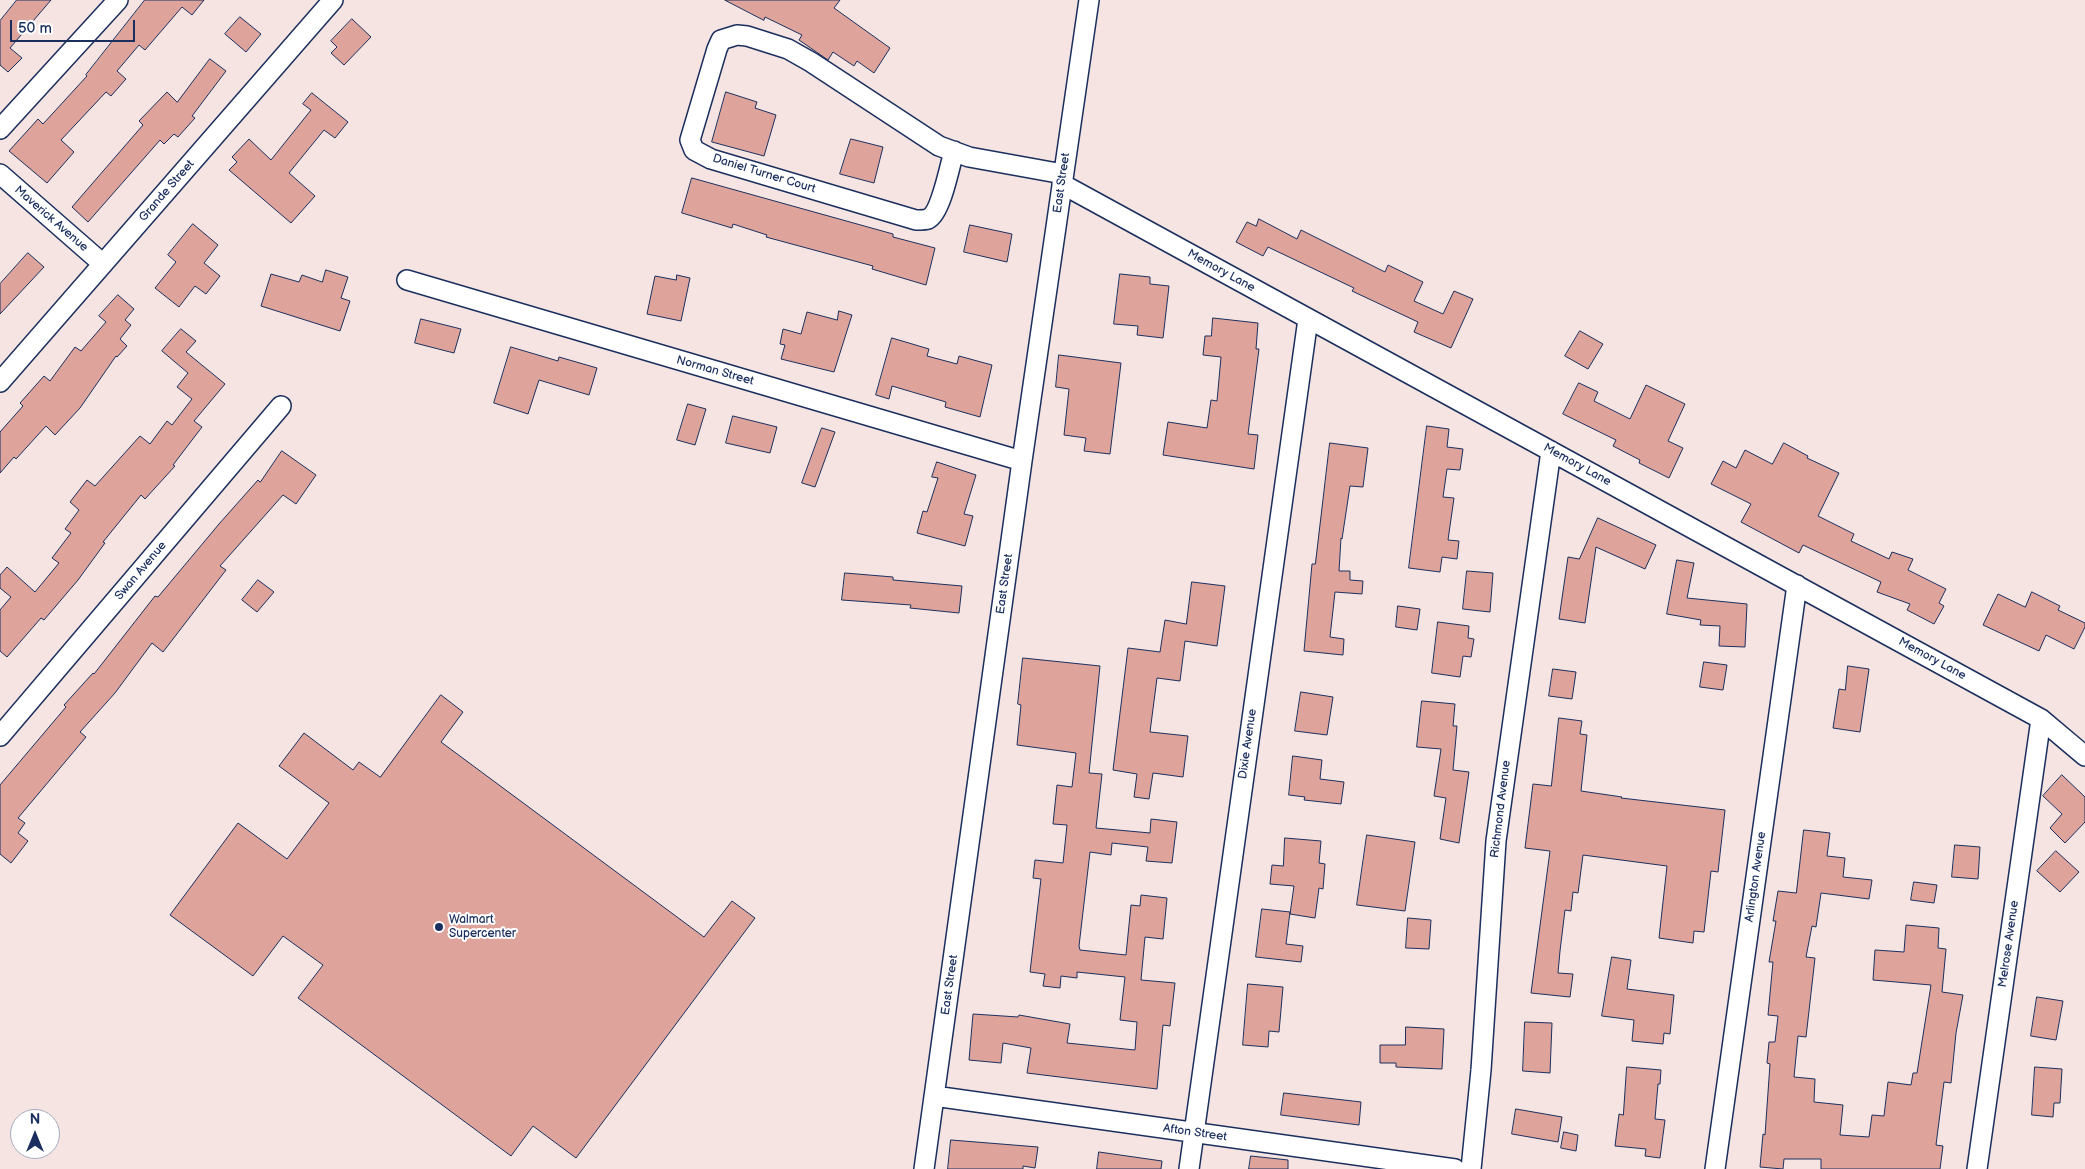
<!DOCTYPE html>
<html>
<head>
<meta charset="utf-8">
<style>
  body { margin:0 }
  #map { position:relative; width:2085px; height:1169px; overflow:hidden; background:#f5e4e1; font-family:"Balsamiq Sans",sans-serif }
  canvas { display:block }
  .north { position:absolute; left:10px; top:1109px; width:50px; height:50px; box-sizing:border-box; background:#fff; border:1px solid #a4acbf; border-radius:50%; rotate:0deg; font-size:14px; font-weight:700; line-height:20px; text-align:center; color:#1b2f5e }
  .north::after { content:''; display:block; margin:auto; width:18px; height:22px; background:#1b2f5e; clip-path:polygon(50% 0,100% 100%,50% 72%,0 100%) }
  .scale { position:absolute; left:10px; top:20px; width:125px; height:22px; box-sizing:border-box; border:2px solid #1b2f5e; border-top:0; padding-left:6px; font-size:15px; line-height:18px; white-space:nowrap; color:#1b2f5e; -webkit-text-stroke:4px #fff; paint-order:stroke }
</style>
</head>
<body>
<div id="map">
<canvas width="2085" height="1169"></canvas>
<div class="north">N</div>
<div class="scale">50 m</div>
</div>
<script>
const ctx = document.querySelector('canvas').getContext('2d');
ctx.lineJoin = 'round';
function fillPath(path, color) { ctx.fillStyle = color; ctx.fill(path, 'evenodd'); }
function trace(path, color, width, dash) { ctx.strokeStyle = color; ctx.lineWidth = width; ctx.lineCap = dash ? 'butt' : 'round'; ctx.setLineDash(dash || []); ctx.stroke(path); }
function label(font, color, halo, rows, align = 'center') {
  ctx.font = font + ' "Balsamiq Sans",sans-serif'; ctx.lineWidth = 4; ctx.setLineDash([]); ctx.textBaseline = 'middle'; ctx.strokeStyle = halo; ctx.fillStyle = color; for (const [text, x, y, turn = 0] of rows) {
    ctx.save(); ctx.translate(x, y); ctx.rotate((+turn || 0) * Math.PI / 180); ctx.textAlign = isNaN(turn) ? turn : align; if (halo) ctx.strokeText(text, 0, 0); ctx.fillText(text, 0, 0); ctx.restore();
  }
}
const building = new Path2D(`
  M17,0H51L10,48L22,58L8,72L0,65V21Z
  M145,0H204L192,15L182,7L145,50L139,45L117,71L126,79L111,96L106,92L61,140L74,152L47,183L9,151L38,119L43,124L87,76L86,75Z
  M725,0H840L834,8L890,48L874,73L857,61L854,66L833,52L828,60L799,40L802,35L765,17L764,20Z
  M240,17L261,34L246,52L225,34Z
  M352,19L371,37L344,65L331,53L337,47L331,41Z
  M210,59L226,71L192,116L195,118L178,137L174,134L164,144L160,140L88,222L72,207L143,125L139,121L167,92L177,102Z
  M726,92L757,102L755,108L776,115L764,156L712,142Z
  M312,93L348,122L335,138L324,130L289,173L315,196L291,223L229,170L237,162L232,157L249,139L271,160L311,110L303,104Z
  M851,139L883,147L874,183L840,174Z
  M692,178L893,234V237L935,248L926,285L872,269L873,266L766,237L767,235L733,224L732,228L682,213Z
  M1259,219L1297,239L1301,230L1385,272L1388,265L1423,282L1414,301L1443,314L1454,291L1473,299L1451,348L1414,332L1418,322L1352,291L1354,288L1268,247L1263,256L1236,242L1247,222L1256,226Z
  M193,224L218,245L204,263L220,276L206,294L195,286L179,307L155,288L176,262L168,255Z
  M970,225L1012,234L1007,262L964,252Z
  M28,253L44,267L0,314V284Z
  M326,270L348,277L341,298L350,301L340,331L261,306L271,274L299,282L302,275L322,282Z
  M1120,274L1150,277V284L1169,286L1163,338L1137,335L1138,326L1114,324Z
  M677,275L690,278L681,321L647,314L655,276L676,280Z
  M118,295L134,309L125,320L131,325L120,339L127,346L117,357L116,356L80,408L55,435L46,426L16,459L14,457L0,473V432L23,406L20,403L44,376L50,381L75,347L81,351L106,322L99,316Z
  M839,311L852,315L834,372L781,359L785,345L780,344L783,329L801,334L807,312L837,320Z
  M1213,318L1258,323L1256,349H1259L1248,434L1258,435L1254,469L1163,455L1168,422L1207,428L1211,400L1217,401L1221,357L1203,355L1205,336H1211Z
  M421,319L461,329L454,353L415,343Z
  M181,329L196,341L186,352L225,384L194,421L202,427L173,465L175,466L145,499L141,495L103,542L105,543L78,580L44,620L41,618L7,657L0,651V610L11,597L0,588V575L7,567L35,592L59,563L52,558L71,533L65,529L79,510L70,502L87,480L95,486L140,436L150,444L167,421L172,425L192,399L177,387L188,373L162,351Z
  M1580,331L1603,344L1588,369L1565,356Z
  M892,338L929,349L927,356L957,364L959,356L992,365L980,417L945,407L946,402L892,386L889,399L876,395Z
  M511,347L558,361L559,357L597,368L589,395L539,380L528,414L494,403Z
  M1059,355L1121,363L1110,454L1084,451L1086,438L1064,435L1069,389L1056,387Z
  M1579,383L1598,392L1594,401L1630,419L1646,385L1685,404L1668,441L1683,448L1669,478L1639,463L1640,460L1613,446L1616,440L1563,414Z
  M688,404L706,409L695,445L677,440Z
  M733,416L777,427L770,453L726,443Z
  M1427,426L1449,429L1447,447L1463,449L1460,470L1447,469L1443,497L1454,498L1448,540L1459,541L1457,559L1442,557L1440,572L1409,568Z
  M822,428L835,432L815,487L802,483Z
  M1330,443L1368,448L1363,487L1350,486L1342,539L1341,538L1339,571H1350V580L1363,581L1362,594L1335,592L1330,637L1344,639L1343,655L1304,651L1312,564H1315Z
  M1784,443L1808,456L1807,458L1839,473L1818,516L1854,534L1851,541L1889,559L1892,552L1913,559L1908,570L1946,589L1939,603L1944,606L1934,624L1907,610L1910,604L1877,592L1881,582L1803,545L1799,553L1741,522L1751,504L1711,484L1723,461L1736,468L1745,450L1772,464Z
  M282,451L316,475L296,504L283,495L220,566L226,570L163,652L152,643L115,693L80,732L86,737L18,818L25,823L18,833L28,841L11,863L0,854V785L66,707L64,705L93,673L94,674L155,596L158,597L219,524L258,480L260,482Z
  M937,462L976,475L964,514L973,516L965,546L917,533L923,511L927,512L938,478L932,477Z
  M1598,518L1656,545L1645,569L1596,547L1585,623L1559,619L1568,557L1579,559Z
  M1677,560L1694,563L1687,598L1747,604L1745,647L1719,646L1720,626L1700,625L1701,620L1667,614Z
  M1467,571L1493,573L1490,612L1463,609Z
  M845,573L893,577V580L962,586L959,613L910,608L911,605L842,600Z
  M258,580L274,592L257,612L242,600Z
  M1192,582L1225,586L1217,646L1185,641L1180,681L1157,678L1150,732L1188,736L1183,777L1153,773L1149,799L1134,797L1137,774L1113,770L1128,648L1160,652L1165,620L1186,624Z
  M2032,592L2060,606L2058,610L2085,623V627L2074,649L2046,635L2039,651L1983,625L1998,594L2025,607Z
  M1398,606L1420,609L1417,630L1396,627Z
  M1438,622L1469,626L1468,638L1474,639L1471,657L1463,656L1460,677L1432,673Z
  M1023,658L1100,666L1089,773L1102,774L1096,828L1150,833L1151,819L1177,822L1172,863L1146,861L1148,847L1112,843L1111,855L1090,852L1079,946L1080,950L1126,955L1131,905L1140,906L1141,895L1167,898L1163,939L1145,937L1141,980L1175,983L1170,1026L1163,1025L1157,1089L1027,1073L1031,1048L1003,1043L1001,1063L969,1060L973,1014L1018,1017L1019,1015L1070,1024L1067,1043L1135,1050L1137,1022L1120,1020L1125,977L1077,972V978L1061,976L1060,988L1043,986L1045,974L1030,972L1041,879L1033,878L1035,860L1063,863L1067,825L1053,824L1057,785L1072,787L1076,753L1017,745L1021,705L1018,704Z
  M1704,662L1727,665L1723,690L1700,687Z
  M1848,666L1869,669L1860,732L1833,728L1839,689L1845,690Z
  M1553,669L1576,672L1572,699L1549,696Z
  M1301,692L1333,697L1327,735L1295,731Z
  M441,695L463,712L441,742L704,937L732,901L755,918L576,1158L533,1126L511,1156L298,998L323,965L283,936L253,976L170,915L238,823L287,859L329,803L279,766L304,733L353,770L359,762L380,777Z
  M1422,701L1455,704L1453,726H1457L1453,770L1469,772L1459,843L1440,839L1446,798L1434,796L1441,749L1417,747Z
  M1559,718L1582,721L1580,734L1587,735L1581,791L1622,797L1621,798L1725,810L1718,872L1711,871L1704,932L1694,931L1693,943L1659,938L1667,866L1583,855L1578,893L1573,892L1571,911L1565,910L1560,951L1558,973L1573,974L1570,997L1531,993L1550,851L1525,848L1533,784L1551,786Z
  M1293,756L1322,760L1320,779L1344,782L1341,804L1304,800L1305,797L1289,795Z
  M2062,775L2085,797V822L2065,843L2050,828L2062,814L2043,796Z
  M1804,830L1830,833L1827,856L1845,858L1843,877L1872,880L1869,899L1821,893L1816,927L1812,926L1806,957L1815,958L1806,1037L1798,1036L1794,1077L1815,1079L1814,1102L1843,1105L1840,1135L1869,1137L1872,1115L1884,1116L1888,1082L1911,1085L1913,1073H1917L1931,985L1873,980L1875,950L1904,952L1906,925L1939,928L1938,948L1946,949L1942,992L1963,995L1956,1033L1951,1083L1944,1082L1936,1145L1943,1146L1940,1169H1821V1159H1784L1783,1169L1760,1167L1763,1134L1765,1135L1770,1064L1767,1063L1769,1042H1775L1778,1016L1768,1015L1773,962H1769L1776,921H1773L1778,891L1796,893Z
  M1367,835L1415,842L1405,911L1357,905Z
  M1285,838L1321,841L1319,863L1325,864L1323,889L1319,888L1315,918L1290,914L1294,886L1270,884L1272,865L1283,866Z
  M1955,845L1980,847L1978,879L1952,877Z
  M2056,851L2079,872L2060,892L2037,871Z
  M1914,882L1937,885L1934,903L1911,900Z
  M1262,909L1290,912L1286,944L1303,946L1301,962L1256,957Z
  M1408,918L1431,920L1429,949L1406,948Z
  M1612,957L1631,960L1627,989L1674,995L1670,1034L1664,1033L1663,1044L1632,1041L1634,1020L1602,1016Z
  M1248,984L1283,987L1279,1032L1269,1031L1268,1047L1243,1045Z
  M2037,997L2063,1001L2056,1040L2031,1036Z
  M1525,1022L1552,1023L1550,1073L1523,1071Z
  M1406,1027L1444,1029L1442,1069L1396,1067V1063H1380V1045H1405Z
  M1627,1067L1661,1070L1660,1084H1658L1655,1119L1665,1120L1660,1158L1645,1156L1646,1149L1615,1146L1619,1114L1623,1115Z
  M2035,1067L2062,1069L2060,1103H2054L2053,1117L2032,1115Z
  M1284,1093L1361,1102L1359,1125L1281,1115Z
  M1516,1109L1562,1117L1558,1142L1512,1134Z
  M1564,1132L1578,1135L1576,1151L1561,1148Z
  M951,1140L1038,1147L1035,1168L1023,1166V1169H948Z
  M1099,1152L1162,1161L1161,1169H1097Z
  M1251,1156L1288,1160V1169H1249Z`);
fillPath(building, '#dea49c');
trace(building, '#1b2f5e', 1);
const minor = new Path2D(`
  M0,129L118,0
  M954,151C950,165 941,213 928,219C925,220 920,220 916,220L711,159L694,150L690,140L717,49L721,40L737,35L747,36L788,49L811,62L939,146L969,157L1063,174
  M0,174L103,264
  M1062,184L2041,719L2085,756
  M407,280L1022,461
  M0,382L333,0
  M0,736L281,406
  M934,1096L1455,1169
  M924,1169L1022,461L1089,0
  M1189,1169L1308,319
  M1471,1169L1481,1070L1496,841L1551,451
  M1715,1169L1797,585
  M1977,1169L2041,719`);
trace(minor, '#1b2f5e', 22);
trace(minor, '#fff', 19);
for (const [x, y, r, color] of [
  [439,927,5,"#1b2f5e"]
]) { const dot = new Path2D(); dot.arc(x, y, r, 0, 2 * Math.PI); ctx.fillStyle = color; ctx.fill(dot); trace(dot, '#fff', 2); }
label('12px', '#1b2f5e', '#fff', [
  ["Daniel Turner Court",764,174,17],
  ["East Street",1062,183,-82],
  ["Grande Street",167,191,-49],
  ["Maverick Avenue",51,219,41],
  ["Memory Lane",1221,271,29],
  ["Norman Street",715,371,16],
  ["Memory Lane",1577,465,29],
  ["Swan Avenue",141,571,-50],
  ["East Street",1005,584,-82],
  ["Memory Lane",1932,659,29],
  ["Dixie Avenue",1248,744,-82],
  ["Richmond Avenue",1501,809,-83],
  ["Arlington Avenue",1756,877,-82],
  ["Melrose Avenue",2009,944,-82],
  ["East Street",950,985,-82],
  ["Afton Street",1195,1133,8]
]);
label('12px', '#1b2f5e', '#fff', [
  ["Walmart",449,920],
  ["Supercenter",449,934]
], 'left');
</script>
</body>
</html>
